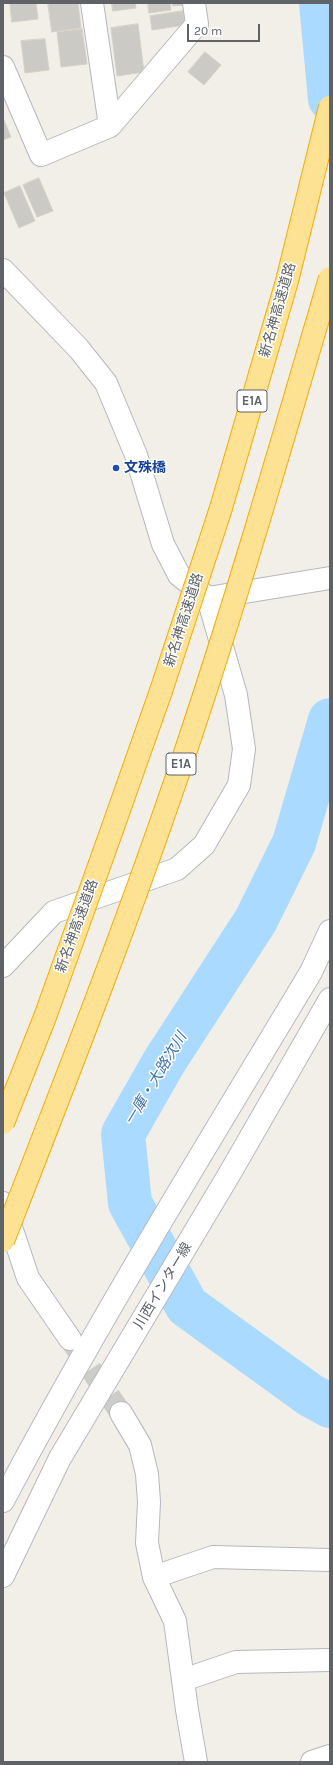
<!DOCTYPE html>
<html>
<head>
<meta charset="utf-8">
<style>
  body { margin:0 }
  #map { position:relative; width:333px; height:1765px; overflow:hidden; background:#f1efe8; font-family:Karla,sans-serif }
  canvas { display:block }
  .frame { position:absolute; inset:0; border:4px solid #5f6368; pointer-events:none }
  .scale { position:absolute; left:187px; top:24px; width:73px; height:18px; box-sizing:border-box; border:2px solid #5f6368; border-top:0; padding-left:5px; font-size:12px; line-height:14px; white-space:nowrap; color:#5f6368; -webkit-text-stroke:3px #fff; paint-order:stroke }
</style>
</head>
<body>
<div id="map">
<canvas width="333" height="1765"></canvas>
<div class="frame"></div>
<div class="scale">20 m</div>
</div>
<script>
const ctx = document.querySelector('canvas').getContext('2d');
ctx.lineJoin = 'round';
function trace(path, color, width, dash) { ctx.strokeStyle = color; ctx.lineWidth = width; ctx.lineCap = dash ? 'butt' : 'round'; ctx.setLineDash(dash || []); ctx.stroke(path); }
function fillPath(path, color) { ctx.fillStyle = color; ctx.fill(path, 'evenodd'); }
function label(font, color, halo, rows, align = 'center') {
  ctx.font = font + ' Karla,"Noto Sans JP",sans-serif'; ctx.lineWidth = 3; ctx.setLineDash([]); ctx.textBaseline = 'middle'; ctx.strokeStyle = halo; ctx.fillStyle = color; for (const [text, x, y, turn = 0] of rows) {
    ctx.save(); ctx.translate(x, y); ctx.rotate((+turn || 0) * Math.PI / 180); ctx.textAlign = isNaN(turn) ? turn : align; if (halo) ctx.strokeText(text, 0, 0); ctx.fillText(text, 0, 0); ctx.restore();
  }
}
trace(new Path2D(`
  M321,3L330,99
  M330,720L294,843L256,920L164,1062L123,1134L130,1203L187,1306L310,1395L330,1406`), '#aadaff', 44);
const building = new Path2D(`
  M10,3H36L38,19L12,22Z
  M48,3H78L81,28L52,32Z
  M112,3H135L136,8L113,11Z
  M148,3H170L171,10L149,13Z
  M173,3H183V5L173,6Z
  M183,11L185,25L152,30L150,16Z
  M138,24L144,72L117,76L111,28Z
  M82,29L87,64L61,67L57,32Z
  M45,39L49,70L25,73L21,41Z
  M205,52L221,65L204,85L188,72Z
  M3,120H4L11,137L3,140Z
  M39,178L53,211L37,217L23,185Z
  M20,186L35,221L19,228L4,193Z`);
fillPath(building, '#cccac5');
trace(building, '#d6d1c6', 1);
trace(new Path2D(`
  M72,1342L121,1413`), '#ccccc8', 22, [22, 11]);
const minor = new Path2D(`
  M92,3L110,126
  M3,67L41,155L110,126L197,24L194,3
  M3,966L54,912L177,869L204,845L239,785L244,749L236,695L208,598
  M3,1203L28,1278L70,1339
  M121,1413L140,1445L147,1474L149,1502L147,1543L154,1577
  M183,1680L236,1662L330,1660
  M196,1762L187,1710L175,1621L154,1577L213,1557L330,1560
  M312,1762L330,1756`);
const tertiary = new Path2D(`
  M3,270L79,349L106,383L136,455L163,544L179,575L208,598L330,578`);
const secondary = new Path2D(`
  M3,1501C98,1321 206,1147 311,972L330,931
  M3,1576L60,1458L230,1173L330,999`);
const motorway = new Path2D(`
  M113,827L161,691`);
trace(minor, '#b5b8bc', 24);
trace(tertiary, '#b5b8bc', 24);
trace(secondary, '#b6babf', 24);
trace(motorway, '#f9ab00', 24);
trace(minor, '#fff', 22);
trace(tertiary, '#fff', 22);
trace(secondary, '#fff', 22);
trace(motorway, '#fde293', 22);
const motorwayBridge = new Path2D(`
  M161,691L221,508L287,281L330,107
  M3,1123L45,1017L113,827
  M3,1241C67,1077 131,914 187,747C239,592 284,435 330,278`);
trace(motorwayBridge, '#f9ab00', 24, []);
trace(motorwayBridge, '#fde293', 22);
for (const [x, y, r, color] of [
  [116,468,4,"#1a4fb4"]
]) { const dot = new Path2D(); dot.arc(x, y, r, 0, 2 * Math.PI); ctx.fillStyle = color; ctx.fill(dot); trace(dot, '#fff', 1.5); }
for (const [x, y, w] of [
  [252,401,30],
  [181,764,30]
]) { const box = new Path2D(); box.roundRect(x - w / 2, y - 11, w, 22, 3); ctx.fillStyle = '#fff'; ctx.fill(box); trace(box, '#5f6368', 1); }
label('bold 13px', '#5f6368', null, [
  ["E1A",252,401],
  ["E1A",181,764]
]);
label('14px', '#5f6368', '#fff', [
  ["新名神高速道路",278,310,-74],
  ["新名神高速道路",184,620,-72],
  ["新名神高速道路",77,926,-70],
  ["川西インター線",163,1286,-59]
]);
label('bold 14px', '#164399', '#fff', [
  ["文殊橋",124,468]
], 'left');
label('italic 15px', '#4174aa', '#fff', [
  ["一庫・大路次川",156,1079,-59]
]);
</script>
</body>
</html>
